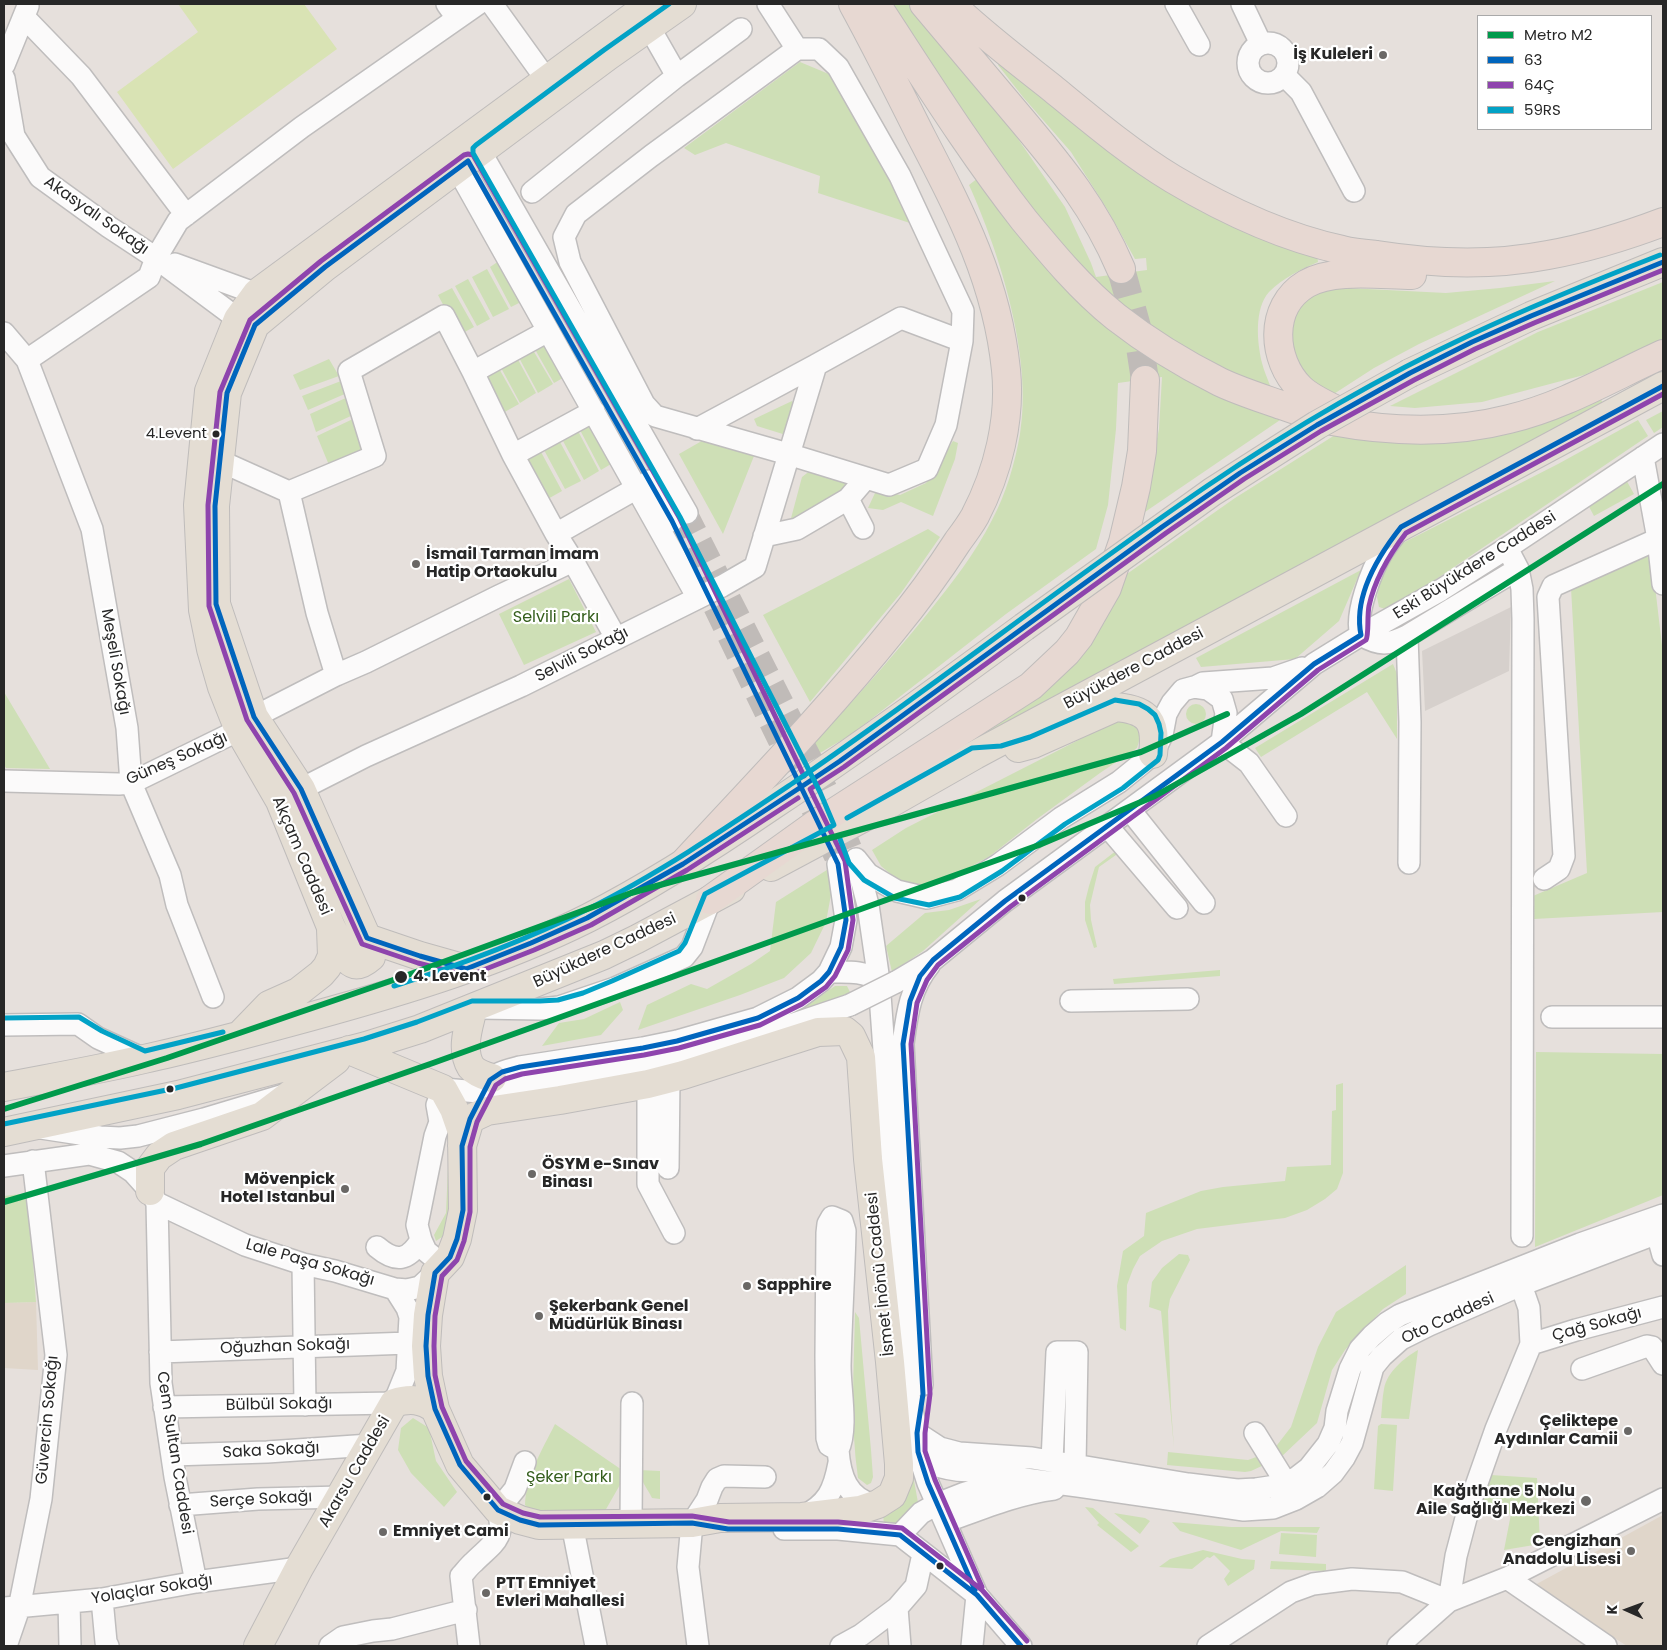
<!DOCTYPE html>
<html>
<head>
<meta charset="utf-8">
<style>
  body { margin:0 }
  #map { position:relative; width:1667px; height:1650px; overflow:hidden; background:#e6e0dc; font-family:Poppins,sans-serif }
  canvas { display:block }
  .frame { position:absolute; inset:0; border:5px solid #272727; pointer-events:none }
  .legend { position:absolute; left:1477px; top:15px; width:175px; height:115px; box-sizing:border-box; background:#fff; border:1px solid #a9a9a9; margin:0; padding:6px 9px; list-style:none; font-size:15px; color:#272727 }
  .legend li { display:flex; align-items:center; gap:10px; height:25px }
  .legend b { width:25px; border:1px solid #a9a9a9 }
  .north { position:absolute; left:1602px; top:1585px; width:50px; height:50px; -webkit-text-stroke:4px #fff; paint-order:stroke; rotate:272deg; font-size:14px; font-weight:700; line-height:20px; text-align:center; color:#272727 }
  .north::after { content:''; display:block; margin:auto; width:18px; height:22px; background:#272727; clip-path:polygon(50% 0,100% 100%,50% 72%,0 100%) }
</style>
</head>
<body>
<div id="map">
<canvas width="1667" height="1650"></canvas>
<div class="frame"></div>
<ul class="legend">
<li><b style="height:6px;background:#009a4c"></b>Metro M2</li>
<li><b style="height:6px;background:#0065bd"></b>63</li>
<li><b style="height:6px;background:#8e44ad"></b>64Ç</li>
<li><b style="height:6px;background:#02a2c6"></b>59RS</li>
</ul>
<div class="north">K</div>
</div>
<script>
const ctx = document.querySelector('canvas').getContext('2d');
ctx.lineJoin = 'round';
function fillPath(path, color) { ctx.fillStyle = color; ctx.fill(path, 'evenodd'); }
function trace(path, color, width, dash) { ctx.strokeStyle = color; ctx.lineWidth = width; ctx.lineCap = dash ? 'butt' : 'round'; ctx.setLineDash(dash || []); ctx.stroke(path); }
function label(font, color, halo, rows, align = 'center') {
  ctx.font = font + ' Poppins,sans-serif'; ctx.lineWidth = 4.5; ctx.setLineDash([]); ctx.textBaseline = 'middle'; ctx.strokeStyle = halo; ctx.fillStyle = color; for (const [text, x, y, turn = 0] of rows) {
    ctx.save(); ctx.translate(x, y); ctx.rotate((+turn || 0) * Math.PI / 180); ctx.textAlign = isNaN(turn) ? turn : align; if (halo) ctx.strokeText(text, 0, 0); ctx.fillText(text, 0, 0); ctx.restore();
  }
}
fillPath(new Path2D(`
  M36,1302L38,1370L4,1368V1303Z
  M1663,1515V1646H1627L1533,1586Z`), '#e0d6ca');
fillPath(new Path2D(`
  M892,4H913L1007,123L1065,207L1091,263L1096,277L1147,270L1146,258L1135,259L1107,209L1071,152L1023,97L998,65L1002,60L1317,255L1318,262C1300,270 1283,278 1269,292C1254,309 1257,342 1262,363C1264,371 1268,380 1271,388L1235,375L1193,355L1139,319L1093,280L1038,217L1000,168Z
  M800,62L836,77L916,225L818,193L820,176L726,143L695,155L684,148Z
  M978,178C1017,227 1054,277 1099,320C1109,330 1122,337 1133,345C1179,377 1228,406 1283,418L1142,514L1159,429L1162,377L1118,383L1116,429L1108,505L1096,549L1006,614L852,734L803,763L800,758C844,711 887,664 928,613C951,584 975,554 992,520C1006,494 1015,463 1020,434C1033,358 1000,254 969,185Z
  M505,257L527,299L511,307L490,267Z
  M487,269L509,309L493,317L472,277Z
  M468,279L490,319L477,326L455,286Z
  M1555,281L1419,344L1374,368L1326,399L1298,377L1288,340L1298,304L1328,287L1446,293L1500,288Z
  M1663,282V340L1584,375L1482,402L1415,408L1390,406L1538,332Z
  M452,288L474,327L459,335L438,295Z
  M548,335L570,374L554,383L532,344Z
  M530,345L553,384L538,393L517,354Z
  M515,354L536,393L520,403L499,364Z
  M329,359L339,376L300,390L293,375Z
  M497,365L519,404L501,414L480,374Z
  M341,381L347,393L308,410L302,396Z
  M348,397L353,415L316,432L310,414Z
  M1600,398L1605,406L960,748L1091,640L1104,623L1124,576L1235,498L1335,435L1387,442Z
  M792,401L795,407L786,435L757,426L754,419Z
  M1663,411V427L1654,433L1646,420Z
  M355,418L367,454L331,470L317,436Z
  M1638,420L1648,436L1395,607L1385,609L1379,607L1377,597L1381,577L1395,547L1558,464Z
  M594,421L616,461L601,470L580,430Z
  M578,431L599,471L584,480L563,441Z
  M707,438L754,456L723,534L679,454Z
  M953,441L958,443L955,459L933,516L901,502L883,510L868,508L875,493L884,491L900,495L926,483Z
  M560,442L581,481L565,489L544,450Z
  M541,452L562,491L546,500L526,460Z
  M811,470L848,482L852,490L790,522L802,477Z
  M1624,476L1634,494L1594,516L1587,503Z
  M928,529L940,537L901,593L810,702L763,615Z
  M1651,552L1663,654V912L1534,919L1533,896L1587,873L1571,588Z
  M1361,570L1339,621L1295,659L1201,667L1196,658Z
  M569,579L596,632L524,665L499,614Z
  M1393,664L1397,674V739L1367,692L1261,757L1255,748Z
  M4,692L50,769L6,768L4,765Z
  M1186 714a10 10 0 1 1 20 0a10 10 0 1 1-20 0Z
  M1122,720L1137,723L1142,731L1137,748L1100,773L1037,819L990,856L936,886L921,888L899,881L881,866L872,850L906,828L1108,725Z
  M1121,847L1123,850L1099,867L1090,905L1091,920L1097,947L1094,948L1085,920V902L1089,886L1095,867Z
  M830,868L832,889L826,922L811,953L784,978L740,995L638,1030L647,1005L691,984L707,989L751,964L770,951L776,902Z
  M981,899L923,951L892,972L886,946L925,913L949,910Z
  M1220,970V976L1114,984L1113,979Z
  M835,986H847L851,994L753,1028L808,1005Z
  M620,1002L623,1010L601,1035L542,1046L559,1023L584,1019Z
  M1536,1052L1663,1054V1195L1535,1247Z
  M1343,1083V1173L1337,1189L1325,1199L1307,1210L1285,1218L1197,1229L1162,1241L1140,1256L1133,1269L1127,1285L1126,1331L1120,1328L1117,1286L1123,1251L1144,1236L1146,1213L1201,1191L1223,1187L1285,1181L1287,1167L1331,1165L1332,1111L1336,1110V1085Z
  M450,1132L454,1155L448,1233L436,1241L434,1235L446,1213L449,1144L447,1133Z
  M28,1193L36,1302L4,1303V1196Z
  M1179,1254L1188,1255L1190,1260L1170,1299L1168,1311L1171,1407L1174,1448L1161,1311L1149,1307L1152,1282L1162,1268Z
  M1406,1265V1294L1383,1309L1345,1350L1332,1370L1317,1423L1280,1458L1274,1449L1291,1427L1318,1347L1336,1312Z
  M855,1312L859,1318L871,1450L873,1477L871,1483L867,1485L858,1478C850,1423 854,1367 855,1312Z
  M1418,1350L1409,1419L1381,1418C1382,1409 1382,1399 1384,1389C1387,1372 1404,1358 1418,1350Z
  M413,1418L429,1428L436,1461L457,1492L444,1507L411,1473L398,1450L401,1428Z
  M555,1424L622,1470L621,1483L605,1511L534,1514L525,1505C526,1476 542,1450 555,1424Z
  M1381,1424L1397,1425L1393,1491L1374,1489L1378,1426Z
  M1168,1452L1248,1460L1259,1456L1266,1464L1251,1471L1245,1472L1167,1465Z
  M909,1453L919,1508L908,1521L884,1527L883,1512Z
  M639,1470L660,1471V1499L652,1498C647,1488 640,1480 639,1470Z
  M1491,1475L1537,1478L1540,1544L1504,1550L1511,1514L1481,1510Z
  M1085,1507L1093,1508L1139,1546L1131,1552L1097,1525L1099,1523Z
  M1114,1513L1145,1518L1150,1521L1140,1534Z
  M1172,1522L1231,1527H1320L1317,1533L1281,1531L1241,1550L1180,1531Z
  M1281,1533L1317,1535L1316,1557L1279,1554Z
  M1203,1550L1242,1559L1255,1560L1254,1569L1228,1586L1224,1579L1230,1571L1214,1555L1210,1558L1207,1557L1192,1569L1159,1567L1170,1559Z
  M1271,1561L1326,1564V1571L1270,1569Z`), '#cedfb6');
fillPath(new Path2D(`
  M178,4H304L337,49L173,169L117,92L198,32Z`), '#d9e3b4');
fillPath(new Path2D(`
  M1511,607L1509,671L1425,711L1422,651Z`), '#d6d0cc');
trace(new Path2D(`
  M687,513L827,789L856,859
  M672,521L838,864`), '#c0bbb8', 21, [21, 11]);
trace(new Path2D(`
  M1121,269L1137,327L1145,380`), '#c0bbb8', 28, [28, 14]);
const minor = new Path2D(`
  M447,4L457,18
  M492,4L546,79
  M768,4L797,49
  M1176,4L1199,45
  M1242,4L1261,44
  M24,17L81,76L186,215
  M649,27L677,76
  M1248 63a20 20 0 1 1 40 0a20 20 0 1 1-40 0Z
  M797,49H819L838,67L900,176L963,311L962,341L946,425L927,469L889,485L788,454L655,416L644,404L570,262L564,237L576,214L651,156Z
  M4,65L28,6
  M1284,75L1301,92L1354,191
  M4,78L14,136L40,177L109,227L156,258L238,319
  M466,146L480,151L687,513
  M457,168L698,598
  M532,192L677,76L741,29
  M175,264L271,299
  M4,333L27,360L92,529L127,728L131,783L170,875L177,905L213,997
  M27,360L149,277L156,258L178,221L302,127L478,4
  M473,372L548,331
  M697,429L816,365
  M513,455L594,411
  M1643,457L1658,539L1663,584
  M220,461L289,492L375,456L349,371L444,316L473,372L513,455L556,534L573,561L616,638
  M649,481L672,521
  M289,492L317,613L336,675
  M848,499L863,528
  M1399,529C1394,536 1388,543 1383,551C1372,569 1354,615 1361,635C1380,646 1388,645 1407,636L1518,569
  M556,534L637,488
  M764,536L797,529L848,499L866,478
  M1507,548L1518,569L1522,589L1523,619L1522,1236
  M1407,636L1410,722L1409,863
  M1195,687L1203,683L1273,678L1302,668
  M1222,742L1249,763L1286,816
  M4,781L119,784L131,783L239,730L254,717L336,675L366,662L499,596L573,561
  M301,789L366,756L521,686L722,586L755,567L816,365L901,318L962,341
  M1130,810L1204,903
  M1108,827L1177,908
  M856,859L868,905L879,981L909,1396L917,1433L918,1452L928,1483L977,1595
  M856,859L868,874L897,891L927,898L957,890L998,865L1061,818L1119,782L1140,765L1153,754L1162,735L1166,714L1172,703L1183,690L1194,687L1208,689L1222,699L1226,713L1222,742
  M1544,879L1559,869L1564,856L1548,597L1553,586L1658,539
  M829,972C845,972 865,970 879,981
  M896,982L933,960L1005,901L1222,742L1314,664L1361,635L1441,590L1507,548L1663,444
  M1071,1001L1188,999
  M478,1008L540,1009L559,1007L615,988L684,957L692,947L710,900
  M1552,1017H1663
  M4,1025L78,1024L98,1038L144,1059
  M648,1084V1184L674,1233
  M483,1091C493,1073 500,1072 520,1067L643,1048L677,1041L758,1018L798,998L821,981L829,972L841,947L846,920L838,864
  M41,1128L100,1137L120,1138L138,1136L204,1119L284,1095
  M4,1166L89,1154L118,1162L133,1172L150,1191L157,1203L161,1383L175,1477L196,1582
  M668,1168L669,1079
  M157,1203L245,1245L303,1264L335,1271L395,1289L407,1290L420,1287L435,1273
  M832,1217L842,1221L845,1231C844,1276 841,1321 840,1366C840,1389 848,1430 838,1450L829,1445L827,1438L826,1356L827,1233L828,1224Z
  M1654,1222L1663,1255
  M377,1247C396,1263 408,1261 421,1240
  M303,1264L305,1405
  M443,1265L426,1251L421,1240L417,1225L435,1136L440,1122L437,1105L443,1089L491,1093L690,1059L850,1005
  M1531,1344L1576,1330L1663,1307
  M160,1352L409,1343
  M1582,1369L1647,1346L1652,1347L1663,1364
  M922,1385L903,1044C907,1014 910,988 930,964
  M164,1407L394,1403L407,1371L410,1317L407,1308L395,1289
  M917,1433L940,1448L959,1453L1032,1458L1188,1484L1237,1490L1256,1489L1276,1486L1296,1478L1309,1468L1328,1444L1335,1428L1337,1411L1350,1369L1360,1349L1372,1336L1387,1323L1400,1315L1580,1244L1663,1215
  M1255,1433L1286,1483
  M922,1443L933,1464C959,1475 988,1470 1015,1468
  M838,1450C840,1476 847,1498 874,1505
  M172,1455L267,1452L370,1445
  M1052,1461L1057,1352H1077L1075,1466
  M180,1505L258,1499L342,1497
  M802,1517C828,1504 834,1490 839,1463
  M945,1522C981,1509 1016,1494 1054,1489
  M631,1523L632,1403
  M572,1524L596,1646
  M784,1529H838L900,1535L977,1595L1021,1646
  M900,1535L921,1513L937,1504L965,1493L1017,1478L1078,1486L1244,1510L1273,1508L1296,1499L1317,1487L1333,1473L1344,1458L1352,1443L1373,1367L1382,1356L1401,1339L1429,1325L1521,1285L1663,1231
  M1507,1578L1606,1646
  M102,1599L106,1642L108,1646
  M69,1602L70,1646
  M5,1608L102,1599L196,1582L299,1568
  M897,1608L900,1646
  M6,1646L19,1608L41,1499L56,1355L33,1161
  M330,1646L343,1637L373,1631L392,1629L466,1610
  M469,1646L461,1576C465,1572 469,1566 474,1562C493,1543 506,1539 498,1510L515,1489L525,1462
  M698,1646L688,1567L692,1523L707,1500L712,1487L717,1479L724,1476L765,1477
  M841,1646L861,1635L897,1608L916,1586L923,1554
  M972,1646L977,1595
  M1208,1646L1291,1592L1313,1584L1352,1579L1402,1582L1449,1601L1456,1556L1470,1503L1496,1429L1531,1344L1529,1308L1521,1285
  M1398,1646L1449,1601L1507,1578L1663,1499`);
const major = new Path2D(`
  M650,4L257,293L238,319L209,391L198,505L203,610L211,649L222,687L239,730L280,801L331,927L348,960C356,968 363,964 371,957V949L367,938L301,789L254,717L216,604L215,506L227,393L255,325L325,267L608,56L682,4
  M1410,373L1531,316L1663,262
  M1018,748L1033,744L1116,707C1149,710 1157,722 1153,754
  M771,867L889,804L975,755L1663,386
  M367,938L420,956L466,969
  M473,1008C469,1026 460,1049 471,1067C476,1073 485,1076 492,1078
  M240,1035L269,1005L298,992L321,974L327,967L332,956L331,929
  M349,1050L443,1089L454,1109L462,1132L463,1210L457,1239L450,1257L435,1273L428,1315L426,1346L428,1376L435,1409L460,1465L498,1510L520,1520L539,1525L692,1523L720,1518L802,1517L860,1510L878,1504L892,1495L899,1478V1464L890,1362L868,1159L861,1057L851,1036L845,1031L818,1032L683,1075L648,1084L560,1100L487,1111L470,1119L462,1146
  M4,1087C50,1078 97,1070 144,1059C199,1047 254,1032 309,1017C404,991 500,962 588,918C653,885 713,846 773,805C859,748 941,688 1024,627
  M4,1132L178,1095L366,1046L420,1029L604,955L637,939L731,889
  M150,1191V1168L159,1156L174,1146L262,1116L336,1060
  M258,1646L299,1568L394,1403C410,1398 422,1399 435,1409`);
const highway = new Path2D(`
  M876,4C924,77 970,151 1024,220C1052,254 1081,289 1116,317C1148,342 1184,364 1220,382C1239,391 1261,398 1281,405C1297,410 1315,418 1332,421C1391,432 1451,434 1509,419C1564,406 1612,377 1663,354
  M924,4C956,42 988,80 1020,118C1062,168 1095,208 1121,269
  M951,4C982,34 1018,61 1052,88C1091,120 1130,153 1173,179C1225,210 1283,237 1342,250C1353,253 1366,254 1377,255C1434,264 1492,266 1548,255C1587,248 1626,236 1663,222
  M1343,413C1330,407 1310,398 1300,388C1272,360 1268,307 1306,284C1333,268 1381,275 1412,275
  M683,864C754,787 827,712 892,631C916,602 938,572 958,541C964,533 970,525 975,516C998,472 1011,419 1006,370C997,281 960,211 920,134C898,90 876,46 853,4
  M710,900L816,824L1031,686L1067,652L1079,637L1107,588L1123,542L1136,487L1142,451L1145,380`);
trace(minor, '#bfbdbd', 24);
trace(major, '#bfbcbb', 30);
trace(highway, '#bfbcbb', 30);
trace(minor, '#fbfafa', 21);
trace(major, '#e4ddd3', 28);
trace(highway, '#e7d8d2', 28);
const minorBridge = new Path2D(`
  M850,1005L896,982`);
const majorBridge = new Path2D(`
  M1024,627L1212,492L1317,425L1410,373`);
trace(minorBridge, '#bfbdbd', 24, []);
trace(majorBridge, '#bfbcbb', 30, []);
trace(minorBridge, '#fbfafa', 21);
trace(majorBridge, '#e4ddd3', 28);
trace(new Path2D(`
  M468,161L672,521L801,787L683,864L587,918L531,943L466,969L420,956L367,938L301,789L254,717L216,604L215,506L227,393L255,325L325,267Z
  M801,787L838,864L846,920L841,947L829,972L821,981L798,998L758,1018L677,1041L643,1048L520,1067L502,1072L490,1080L470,1119L462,1146L463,1210L457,1239L450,1257L435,1273L428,1315L426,1346L428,1376L435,1409L460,1465L498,1510L520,1520L539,1525L692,1523L728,1529H838L900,1535L977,1595L1021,1646
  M801,787L840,761L1162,527L1240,473L1317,425L1410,373L1472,342L1531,316L1663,262
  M975,1590L928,1483L918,1452L917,1433L923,1394L903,1044L910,1001L920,976L933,960L1005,901L1222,742L1314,664L1361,635C1353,596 1378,556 1401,527L1663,386`), '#0065bd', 5);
trace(new Path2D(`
  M798,798L687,870L591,925L534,950L468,976L418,963L362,944L294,793L247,720L209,606L208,505L220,392L250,320L321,261L464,155L468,154L473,155L679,517L804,776
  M982,1587L935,1480L925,1451V1433L930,1394L911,1044L917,1003L927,980L938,965L1010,907L1226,748L1318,670L1366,640C1369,635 1367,616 1369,606C1375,578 1389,555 1406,533L1663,394
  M1027,1641L982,1590L902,1528L838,1522H729L692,1516L540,1517L523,1513L503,1504L466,1461L442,1407L435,1375L434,1346L435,1316L442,1276L457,1260L464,1241L470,1212V1147L477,1122L496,1085L505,1079L522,1074L644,1055L679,1048L760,1025L802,1004L826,987L835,976L848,950L853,920L845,861L810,789L844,767L1166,533L1244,479L1321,431L1414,380L1475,349L1534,323L1663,270`), '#8e44ad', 5);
trace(new Path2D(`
  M840,839L849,863L864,880L895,898L929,905L960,897L1002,871L1065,824L1123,788L1158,760L1160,755L1161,733L1159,724L1155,715L1148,709L1139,704L1115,700L1030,737L1001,746L972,748L847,818
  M394,986C460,965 524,941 586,910C658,874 726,828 793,783C934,687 1067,581 1207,486C1291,429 1378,378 1470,335C1532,306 1596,280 1660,255
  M4,1018L79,1017L102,1031L145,1051L223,1032
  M4,1124L176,1088L364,1039L417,1022L472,1001H540L558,1000L583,993L612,981L679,951L685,943L705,894L834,825L820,792L680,517L473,153V148L476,145L604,50L669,4`), '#02a2c6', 5);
trace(new Path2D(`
  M4,1109L167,1058L405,976L631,893L1141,752L1227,714
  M4,1202L201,1144L433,1063L1039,845L1155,796L1301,714L1663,484`), '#009a4c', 6);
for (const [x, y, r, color] of [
  [1383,55,5,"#6a6866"],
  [216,434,4.5,"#272727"],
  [416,564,5,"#6a6866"],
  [1022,898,4.5,"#272727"],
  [401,977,7,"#272727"],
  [170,1089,4.5,"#272727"],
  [532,1174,5,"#6a6866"],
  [345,1189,5,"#6a6866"],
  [747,1286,5,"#6a6866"],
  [539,1316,5,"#6a6866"],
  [1628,1431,5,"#6a6866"],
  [487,1497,4.5,"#272727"],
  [1586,1501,6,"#6a6866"],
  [383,1532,5,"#6a6866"],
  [1631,1551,5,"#6a6866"],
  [940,1566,4.5,"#272727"],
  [486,1593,5,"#6a6866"]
]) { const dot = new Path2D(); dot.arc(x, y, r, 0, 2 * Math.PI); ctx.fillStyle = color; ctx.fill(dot); trace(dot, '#fff', 2); }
label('15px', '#272727', '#fff', [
  ["4.Levent",207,434]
], 'right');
label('bold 16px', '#272727', '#fff', [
  ["İş Kuleleri",1373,55,"right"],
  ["İsmail Tarman İmam",426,555],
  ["Hatip Ortaokulu",426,573],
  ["ÖSYM e-Sınav",542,1165],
  ["Binası",542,1183],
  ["Mövenpick",335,1180,"right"],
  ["Hotel Istanbul",335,1198,"right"],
  ["Sapphire",757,1286],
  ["Şekerbank Genel",549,1307],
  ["Müdürlük Binası",549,1325],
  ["Çeliktepe",1618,1422,"right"],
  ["Aydınlar Camii",1618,1440,"right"],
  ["Kağıthane 5 Nolu",1575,1492,"right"],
  ["Aile Sağlığı Merkezi",1575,1510,"right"],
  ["Emniyet Cami",393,1532],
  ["Cengizhan",1621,1542,"right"],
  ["Anadolu Lisesi",1621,1560,"right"],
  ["PTT Emniyet",496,1584],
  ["Evleri Mahallesi",496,1602]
], 'left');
label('16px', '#272727', '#fff', [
  ["Akasyalı Sokağı",96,216,35],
  ["Eski Büyükdere Caddesi",1475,566,-32],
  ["Selvili Sokağı",582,655,-27],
  ["Meşeli Sokağı",115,662,80],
  ["Büyükdere Caddesi",1134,669,-28],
  ["Güneş Sokağı",177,759,-24],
  ["Akçam Caddesi",301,856,67],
  ["Büyükdere Caddesi",605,951,-25],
  ["Lale Paşa Sokağı",310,1263,16],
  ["İsmet İnönü Caddesi",881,1274,-96],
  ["Oto Caddesi",1448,1319,-25],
  ["Çağ Sokağı",1597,1325,-15],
  ["Oğuzhan Sokağı",285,1347,-2],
  ["Bülbül Sokağı",279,1405,-1],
  ["Güvercin Sokağı",48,1420,-85],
  ["Saka Sokağı",271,1451,-3],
  ["Cem Sultan Caddesi",174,1453,81],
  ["Akarsu Caddesi",355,1472,-60],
  ["Serçe Sokağı",261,1500,-3],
  ["Yolaçlar Sokağı",152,1590,-9]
]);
label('16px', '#345e1c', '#fff', [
  ["Selvili Parkı",556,618],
  ["Şeker Parkı",569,1478]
]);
label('bold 16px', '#272727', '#fff', [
  ["4. Levent",413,977]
], 'left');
</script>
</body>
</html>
